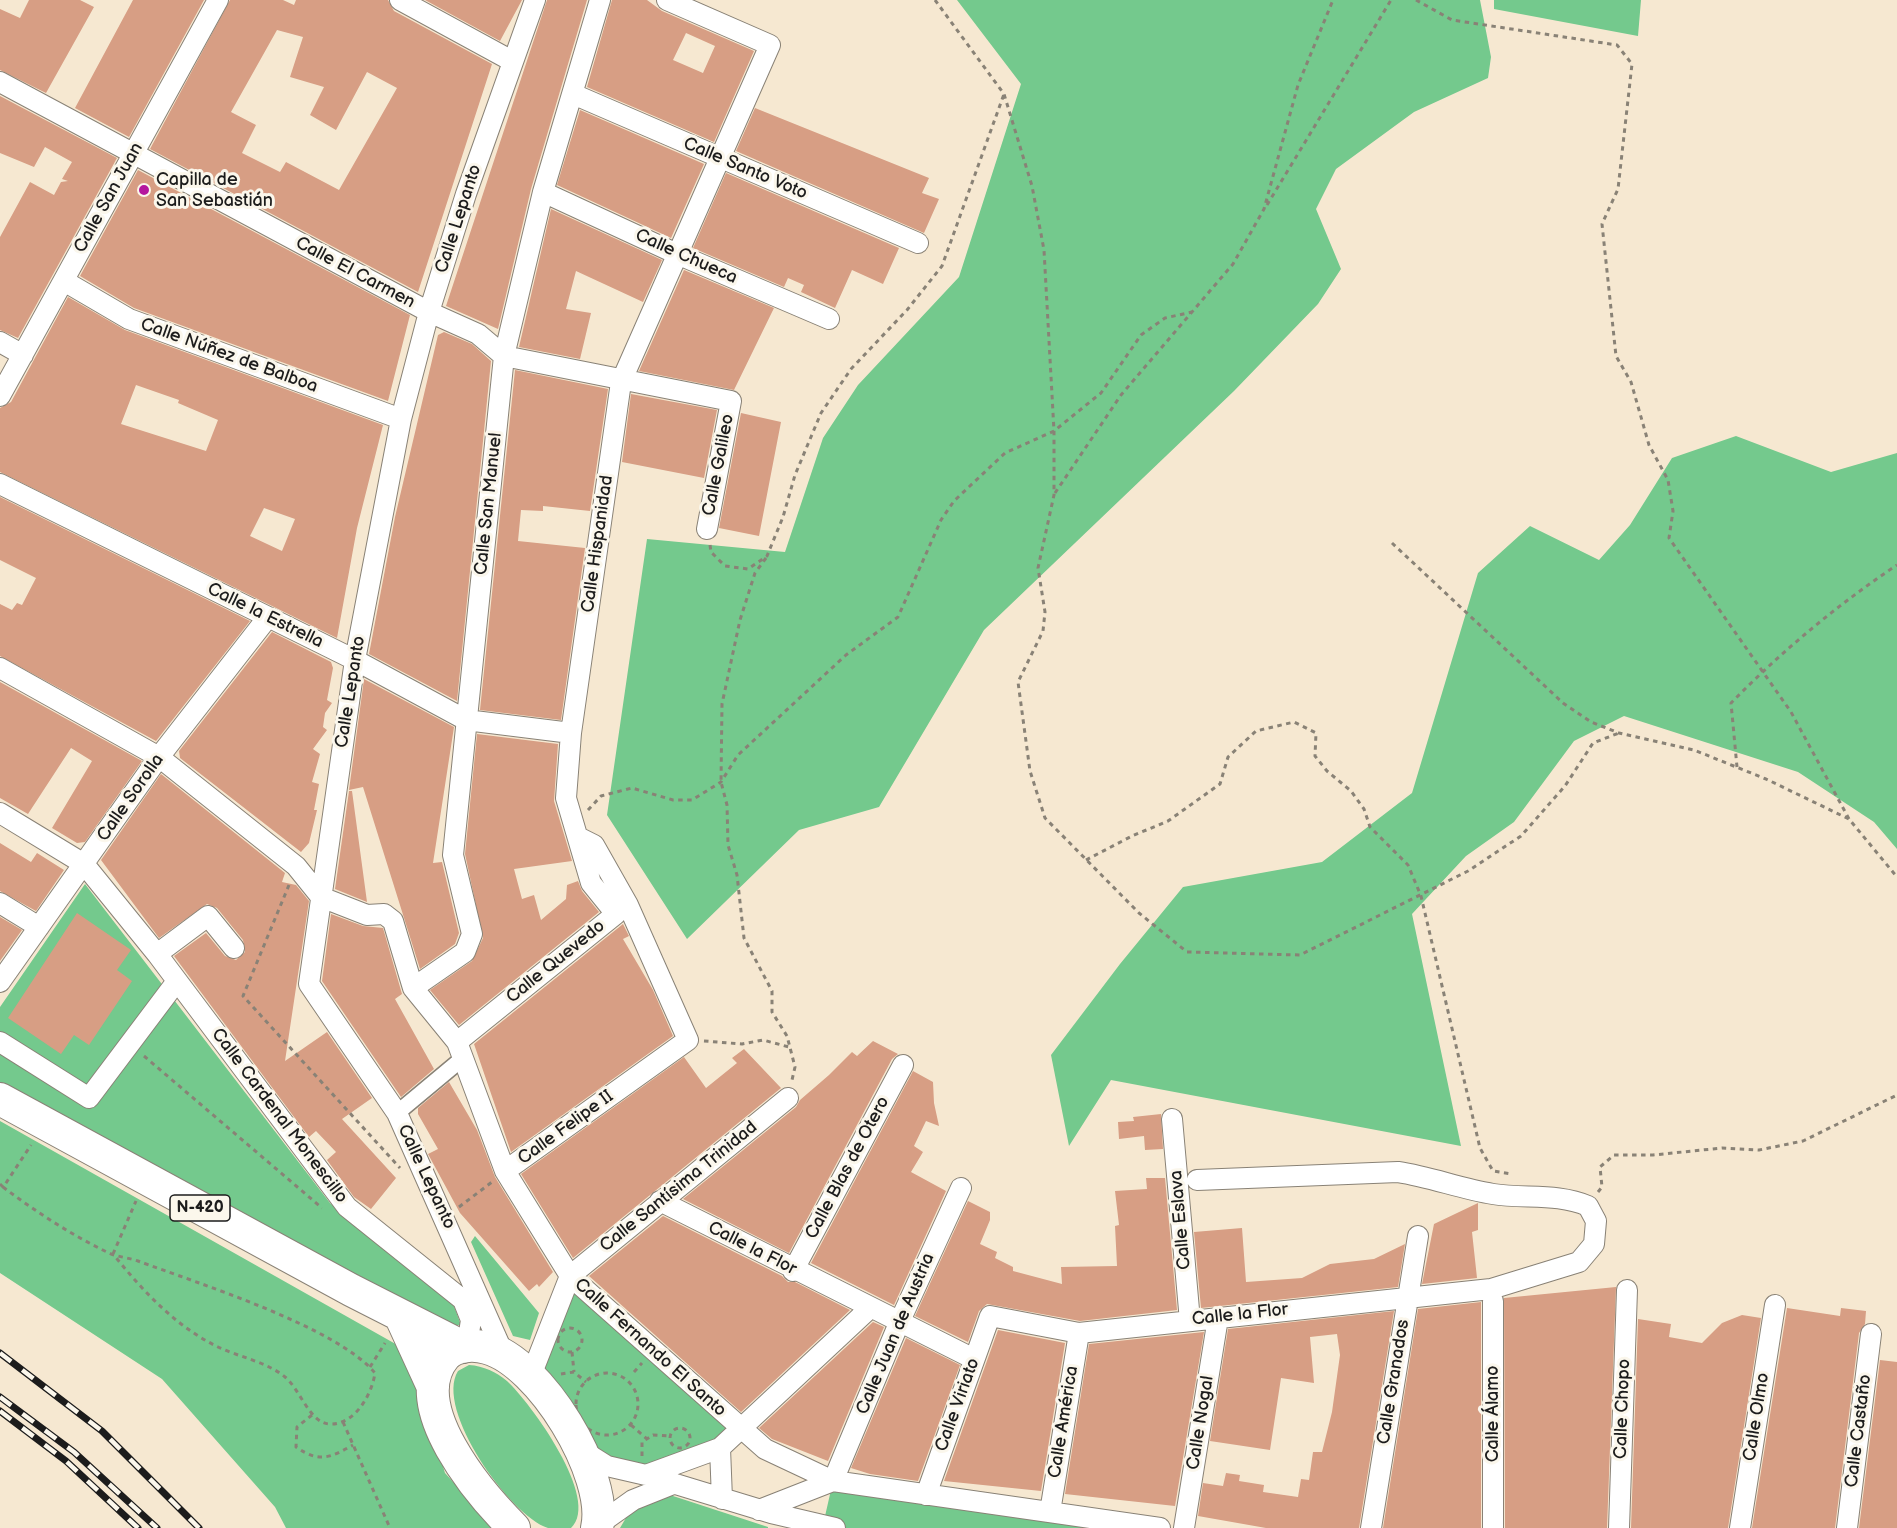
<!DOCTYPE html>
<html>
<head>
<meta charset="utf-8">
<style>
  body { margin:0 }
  canvas { display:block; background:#f6e8d1 }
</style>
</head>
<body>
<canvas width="1897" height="1528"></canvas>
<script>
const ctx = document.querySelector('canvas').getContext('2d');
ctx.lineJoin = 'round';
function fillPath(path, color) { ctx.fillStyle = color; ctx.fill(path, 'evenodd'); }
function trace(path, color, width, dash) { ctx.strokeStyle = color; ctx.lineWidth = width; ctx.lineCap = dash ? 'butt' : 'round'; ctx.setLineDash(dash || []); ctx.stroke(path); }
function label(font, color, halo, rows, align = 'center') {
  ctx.font = font + ' "Balsamiq Sans",sans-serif'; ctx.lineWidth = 6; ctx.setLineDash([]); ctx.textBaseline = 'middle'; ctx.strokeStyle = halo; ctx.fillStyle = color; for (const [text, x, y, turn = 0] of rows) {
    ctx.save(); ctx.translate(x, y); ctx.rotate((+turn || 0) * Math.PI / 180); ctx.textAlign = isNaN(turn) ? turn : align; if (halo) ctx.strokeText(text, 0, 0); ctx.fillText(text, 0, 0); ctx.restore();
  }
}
fillPath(new Path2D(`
  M957,0H1480L1491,57L1488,78L1414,112L1336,169L1316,209L1341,269L1318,304L1234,391L984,630L879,807L799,830L687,939L607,815L647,539L785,552L823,438L858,385L959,277L1021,84Z
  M1494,0H1641L1638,36L1494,9Z
  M1736,436L1831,472L1897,453V849L1874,822L1798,772L1624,716L1574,741L1514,822L1466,856L1412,914L1461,1146L1111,1080L1069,1146L1051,1055L1120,964L1183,887L1322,862L1412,793L1478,573L1530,526L1599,560L1630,525L1672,458Z
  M85,884L330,1203L454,1306L461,1325H445L0,1086V1007Z
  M0,1121L408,1351L445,1473L495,1528H286L275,1507L162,1379L0,1273Z
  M475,1236L539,1313L530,1340L513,1336L471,1242Z
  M570,1276L739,1427L720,1448L646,1475L607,1466L530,1378Z
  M469,1365C484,1366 496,1372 507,1381C530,1402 602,1500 571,1528C564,1528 554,1528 548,1528C510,1516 434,1409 458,1371Z
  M833,1481L1159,1528H835L823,1525Z
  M670,1495L768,1527V1528H620L630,1511Z`), '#74c98d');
fillPath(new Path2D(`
  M29,0H80L94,7L46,93L0,70V9L20,18Z
  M133,0H204L129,137L75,108Z
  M230,0H283L294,5L296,0H388L394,11L492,64L418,292L150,149ZM277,30L303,37L290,77L324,87L310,115L336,130L367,72L397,88L339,190L286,162L280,172L242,153L256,125L231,112Z
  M425,0H522L500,41Z
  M547,0H587L531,189L498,329L446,306Z
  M612,0H647L662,11L754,51L714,142L587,87ZM686,33L715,46L703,73L673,60Z
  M0,96L117,158L18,338L0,330V237L30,182L54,195L61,182L68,181L62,179L72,162L45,147L34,167L0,153Z
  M755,108L929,178L922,193L939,199L924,233L736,151Z
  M580,110L704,164L671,238L557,185Z
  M138,170L410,315L388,401L134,308L80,276Z
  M726,173L899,248L883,284L852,270L835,308L801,292L804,285L788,278L784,287L693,248Z
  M551,209L662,260L643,302L576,271L566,309L591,313L580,359L519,347Z
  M684,270L774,308L734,390L639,371Z
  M68,297L125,330L383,425L357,528L337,638L0,472V408L11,402ZM136,385L179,400L178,403L218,420L206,451L121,424ZM264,508L295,519L282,551L250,536Z
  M444,332L472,344L491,361L457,701L369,654L395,517L438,335Z
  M515,370L608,389L590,511L543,506V511L521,510L518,541L585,548L561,720L480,710Z
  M631,394L717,410L704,478L622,462Z
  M741,413L781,422L759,536L719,528Z
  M0,497L250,621L156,741L0,656V604L12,610L17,603L22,605L36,578L0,560Z
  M272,632L331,662L333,668L327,700L332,703L325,713L323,727L327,730L313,749L320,754L312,782L319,784L314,810H317L309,843L301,852L180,758L179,751Z
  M364,679L454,727L433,863L442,862L459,933L455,944L420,969L363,787L349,790Z
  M0,682L142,761L85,842L77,843L52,828L92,761L71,748L28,814L0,798Z
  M477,734L558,744L554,801L572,861L514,869L522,899L534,895L541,920L566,899L567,885L578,881L582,891L599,912L459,1025L430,990L472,961L483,938L465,854Z
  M161,774L285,873L282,882L296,885L309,901L285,1061L327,1032L372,1098L342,1119L396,1178L371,1209L354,1197L327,1160L336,1152L316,1131L309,1137L174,956L206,933L225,956L236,960L245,952L243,940L217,908L207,904L159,938L101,860Z
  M349,791H352L367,902L335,889Z
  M0,843L31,862L37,853L64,870L36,911L0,891Z
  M77,913L131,950L117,970L132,981L89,1045L74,1035L61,1054L8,1018Z
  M331,914L363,926L383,928L402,994L395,999L434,1069L401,1097L322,981Z
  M0,917L22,930L0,961Z
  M623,924L629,936L623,939L653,990L673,1036L511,1152L474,1044Z
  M873,1041L898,1054L892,1059L789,1253L683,1199L796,1107L800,1100L829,1075L852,1052L857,1056Z
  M744,1049L781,1088L573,1258L521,1174L684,1057L706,1088L737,1063L732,1058Z
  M913,1071L933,1082L934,1103L939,1126L926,1121L914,1146L923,1152L911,1172L946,1191L894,1305L811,1263Z
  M449,1082L477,1130L495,1177L553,1272L539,1287L537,1284L529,1291L460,1213L428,1154L438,1149L418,1114V1108Z
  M1161,1114L1163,1149L1145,1150L1144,1136L1119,1139L1118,1122L1134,1121L1133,1117Z
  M1146,1178H1165L1177,1310L1080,1321L987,1304L979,1311L968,1342L915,1316L968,1201L990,1212V1220L980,1244L997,1252L995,1258L1013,1267V1271L1062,1284L1061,1267L1117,1266L1115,1226L1119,1225L1115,1191L1147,1189Z
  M1478,1203V1230L1472,1232L1477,1278L1422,1284L1434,1224Z
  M663,1216L782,1276L788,1282H795L850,1310L741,1412L589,1276Z
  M1242,1228L1246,1282L1302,1278L1330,1264L1374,1259L1405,1244L1398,1287L1201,1308L1194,1232Z
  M1616,1287L1607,1528H1505L1504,1298Z
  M1481,1302V1528H1383L1418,1309Z
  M1787,1308L1840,1316L1841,1308L1866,1311L1865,1324L1859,1333L1835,1528H1752Z
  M1394,1311L1359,1528H1266L1198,1516L1203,1483L1223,1486L1226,1473L1240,1475L1239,1481L1264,1485L1263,1492L1298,1497L1301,1479L1309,1480L1313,1452H1322L1332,1412L1340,1355L1337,1334L1310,1337L1314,1383L1281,1378L1270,1450L1210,1441L1228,1329Z
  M1742,1315L1761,1318L1728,1528H1631L1638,1319L1671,1324L1669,1337L1702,1343L1722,1323Z
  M873,1322L884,1327L828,1461L772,1439L759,1428Z
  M998,1330L1065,1343L1041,1491L944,1481Z
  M1204,1332L1175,1506L1065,1494L1089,1344Z
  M906,1338L960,1365L918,1481L870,1474L851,1468Z
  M1880,1360L1897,1362V1528H1859Z`), '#d79e84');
const pedestrian = new Path2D(`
  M397,1113L463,1058`);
const minor = new Path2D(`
  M400,0L512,61
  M0,82L429,312L478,334L504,356L731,401L707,529
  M573,94L918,243
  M543,192L677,254L829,319
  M64,281L129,319L401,419
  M0,342L23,355
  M0,396L218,0
  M0,484L355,660L466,720L571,733
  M0,668L159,757L296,866L321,897L367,915L384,914L393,921L413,988L457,1042L505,1171L570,1276L765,1449L833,1481L1160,1528
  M0,813L84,864L157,954L347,1207L463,1300L471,1320L467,1346
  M0,903L39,927
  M157,954L208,916L234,948
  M0,982L159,757L268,617
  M413,988L465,952L472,934L453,855L504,356L543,192L600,0
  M0,1042L89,1098L177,981
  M457,1042L616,914L591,883L566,798L571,733L621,382L770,45L667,0
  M1172,1119L1190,1321
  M505,1171L688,1040L628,905L594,845L578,837
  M660,1201L974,1359
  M793,1271L903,1065
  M505,1357L397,1113L309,984L355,660L401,419L429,312L466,194L535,0
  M530,1378L570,1276L788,1098
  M720,1448L722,1499
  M580,1449L607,1466L646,1475L771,1513L835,1528
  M646,1475L720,1448L870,1308
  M833,1481L899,1323L961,1188
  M926,1495L990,1316L1079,1333L1491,1289L1579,1262L1594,1244L1596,1221L1588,1206C1558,1193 1525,1199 1493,1194C1461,1189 1431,1177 1398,1172L1197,1180
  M759,1510L833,1481
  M1050,1512L1079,1333
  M598,1525L633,1500L673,1484
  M1184,1528L1218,1318
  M1371,1528L1418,1236
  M1493,1528V1301
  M1619,1528L1627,1290
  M1740,1528L1775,1305
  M1847,1528L1871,1334`);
const trunk = new Path2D(`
  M0,1099L351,1290L463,1347
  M400,1315L433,1387
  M514,1528C480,1494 403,1405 445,1356C455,1345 473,1344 487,1348C540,1362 609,1475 597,1528`);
trace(pedestrian, '#898276', 18);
trace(minor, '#898276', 22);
trace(trunk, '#898276', 34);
trace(new Path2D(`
  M935,0L1004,94L1032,186L1044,250L1054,431V495L1038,568L1045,612L1043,631L1018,682L1030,771L1045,818L1139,913L1187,952L1300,955L1468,871L1521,836L1565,786L1593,743L1619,733
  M1416,0L1452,20L1617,45L1632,64L1618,189L1602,224L1616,356L1631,382L1649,445L1668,480L1673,511L1669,538L1791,712L1849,819
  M1267,205L1391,0
  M1055,493L1121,395L1233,264L1264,209L1298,85L1333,0
  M1392,543L1563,703L1591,722L1619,733L1694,750L1766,779L1849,819L1897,877
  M710,545L711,552L725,566L748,569L767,556L783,517L795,475L821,413L851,369L907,310L942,266L1004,94
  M766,558L755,573L740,620L722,704L721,782L727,805L728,845L737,875L744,938L772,991V1012L787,1036L795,1067L792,1080
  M1737,767L1731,703C1781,652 1837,605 1897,565
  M588,810L601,796L632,788L673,800H692L721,782L738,755L846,655L898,617L941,520L954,501L1005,453L1054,431L1101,393L1141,335L1165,318L1192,312
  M1086,860L1132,836L1168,821L1220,784L1228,757L1256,731L1294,722L1316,733L1315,756L1327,771L1351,791L1364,809L1370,827L1408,865L1421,896L1480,1148L1493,1171L1512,1174
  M289,885L243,996L400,1168
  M704,1041L742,1044L763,1040L789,1047
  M144,1056L322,1208
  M0,1184L3,1187L6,1183L31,1145
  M3,1187C36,1212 73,1236 111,1254C120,1257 129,1258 138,1261C197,1283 337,1327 375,1373C372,1394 355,1425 330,1424C310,1424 300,1389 285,1377C267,1362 239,1357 218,1347C175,1326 143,1291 113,1254
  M1598,1192L1602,1187L1600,1167L1614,1155H1653L1722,1148L1759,1150L1803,1141L1897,1095
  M459,1207L492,1182
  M113,1254L136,1201
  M558 1340a12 12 0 1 1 24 0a12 12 0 1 1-24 0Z
  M572,1352L574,1372
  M370,1367L385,1343
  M634,1372L642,1363
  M576 1404a31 31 0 1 1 62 0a31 31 0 1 1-62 0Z
  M561,1374L574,1372L586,1382
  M312,1415L297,1427L296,1447C319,1463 330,1458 353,1445
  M343,1422L390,1528
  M631,1425L647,1439
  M670 1438a10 10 0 1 1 20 0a10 10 0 1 1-20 0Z
  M642,1456V1442L653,1435L670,1436`), '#898276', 3, [4.5, 4.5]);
trace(pedestrian, '#fff', 15);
trace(minor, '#fff', 20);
trace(trunk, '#fff', 32);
const rail = new Path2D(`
  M0,1353L102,1431L199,1528
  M0,1397L74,1452L157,1528
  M0,1411L66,1461L138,1528`);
trace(rail, '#1c1c1c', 7);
trace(rail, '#fbf7ec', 4.5, [14]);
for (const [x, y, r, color] of [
  [144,190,6,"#b5179e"]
]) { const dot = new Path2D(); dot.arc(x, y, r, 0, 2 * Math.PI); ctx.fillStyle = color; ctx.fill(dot); trace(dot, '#fbf7ec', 2); }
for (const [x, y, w] of [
  [200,1208,60]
]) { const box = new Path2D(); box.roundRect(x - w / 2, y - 13, w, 26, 4.5); ctx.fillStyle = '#fbf7ec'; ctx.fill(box); trace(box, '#1c1c1c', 1.5); }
label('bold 16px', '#1c1c1c', null, [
  ["N-420",200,1208]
]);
label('18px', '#1c1c1c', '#fbf7ec', [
  ["Calle Santo Voto",745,169,23],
  ["Calle San Juan",109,198,-61],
  ["Calle Lepanto",459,219,-72],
  ["Calle Chueca",686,257,24],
  ["Calle El Carmen",355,273,28],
  ["Calle Núñez de Balboa",229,356,20],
  ["Calle Galileo",719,465,-79],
  ["Calle San Manuel",489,504,-84],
  ["Calle Hispanidad",598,544,-82],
  ["Calle la Estrella",265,616,26],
  ["Calle Lepanto",351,692,-81],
  ["Calle Sorolla",131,798,-55],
  ["Calle Quevedo",556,962,-39],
  ["Calle Cardenal Monescillo",279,1116,53],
  ["Calle Felipe II",566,1128,-36],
  ["Calle Blas de Otero",848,1168,-62],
  ["Calle Lepanto",426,1177,65],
  ["Calle Santísima Trinidad",679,1187,-39],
  ["Calle Eslava",1181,1220,-95],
  ["Calle la Flor",752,1249,27],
  ["Calle la Flor",1240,1315,-6],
  ["Calle Juan de Austria",896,1334,-67],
  ["Calle Fernando El Santo",650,1348,42],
  ["Calle Granados",1394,1382,-81],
  ["Calle Viriato",958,1405,-70],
  ["Calle Chopo",1623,1409,-88],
  ["Calle Álamo",1493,1414,-90],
  ["Calle Olmo",1757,1417,-81],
  ["Calle América",1064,1422,-81],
  ["Calle Nogal",1201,1423,-81],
  ["Calle Castaño",1859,1431,-83]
]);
label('18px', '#1c1c1c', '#fbf7ec', [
  ["Capilla de",156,180],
  ["San Sebastián",156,201]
], 'left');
</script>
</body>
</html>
